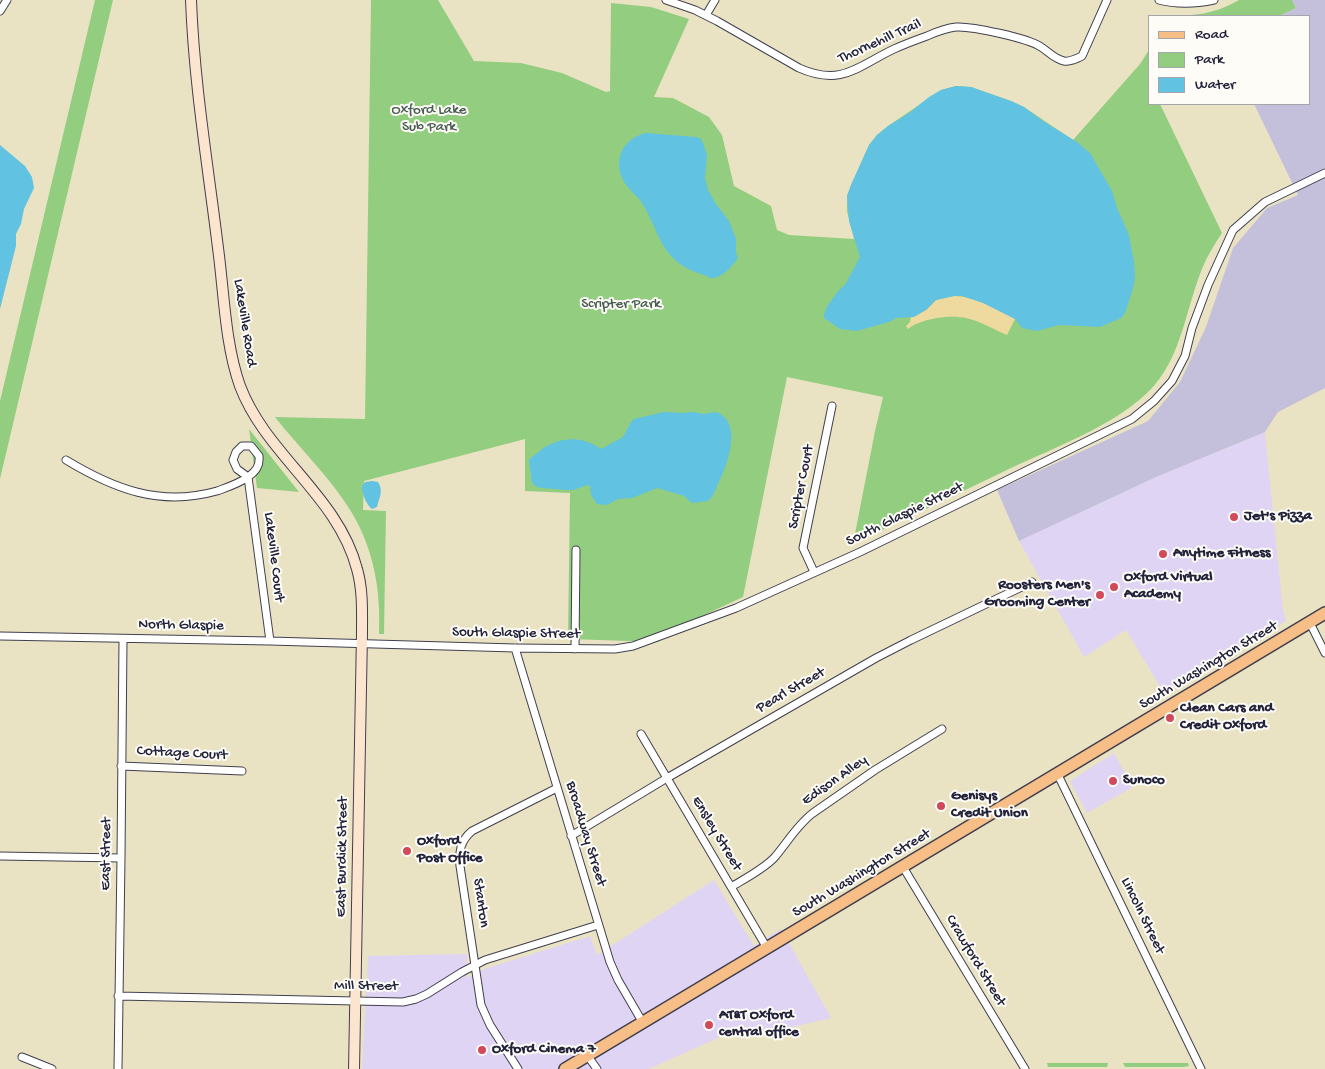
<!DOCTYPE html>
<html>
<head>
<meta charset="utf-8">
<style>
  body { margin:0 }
  #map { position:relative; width:1325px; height:1069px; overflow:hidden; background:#eae3c3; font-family:"Gochi Hand",sans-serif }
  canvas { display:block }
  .legend { position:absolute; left:1148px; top:15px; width:162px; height:90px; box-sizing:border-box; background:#fdfcf7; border:1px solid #a5a5ac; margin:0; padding:6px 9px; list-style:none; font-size:15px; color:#22223b }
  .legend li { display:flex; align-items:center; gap:10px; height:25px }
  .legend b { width:25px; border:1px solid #a5a5ac }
</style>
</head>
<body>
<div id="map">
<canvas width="1325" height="1069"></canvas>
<ul class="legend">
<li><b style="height:6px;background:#f7be87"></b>Road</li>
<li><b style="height:14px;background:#93cd80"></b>Park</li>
<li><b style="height:14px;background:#62c2e1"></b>Water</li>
</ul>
</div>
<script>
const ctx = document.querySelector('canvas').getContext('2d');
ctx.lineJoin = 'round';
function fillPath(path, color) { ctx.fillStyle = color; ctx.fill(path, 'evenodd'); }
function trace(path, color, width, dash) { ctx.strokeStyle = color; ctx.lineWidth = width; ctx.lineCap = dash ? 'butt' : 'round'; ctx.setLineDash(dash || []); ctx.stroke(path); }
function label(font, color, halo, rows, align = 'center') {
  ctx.font = font + ' "Gochi Hand",sans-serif'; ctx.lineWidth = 4; ctx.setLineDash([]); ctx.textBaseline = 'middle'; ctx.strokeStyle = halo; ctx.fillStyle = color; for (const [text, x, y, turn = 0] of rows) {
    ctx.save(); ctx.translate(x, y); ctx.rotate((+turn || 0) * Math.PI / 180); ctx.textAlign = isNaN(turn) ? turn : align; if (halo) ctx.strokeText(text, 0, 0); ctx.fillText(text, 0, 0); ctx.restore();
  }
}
fillPath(new Path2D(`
  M1265,432L1283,611L1286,621L1164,693L1126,630L1084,657L1019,541L1156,477Z
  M1114,753L1133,787L1087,813L1070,781Z
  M714,880L754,946L781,929L831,1018L748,1037L740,1028L649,1069H362L368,956L467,954V978L484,969L590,936L597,955Z`), '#e0d4f4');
fillPath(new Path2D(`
  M1292,0H1325V388L1278,412L1265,432L1156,477L1019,541L997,490L1148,421L1180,382L1206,327L1233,248L1267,208L1298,195L1254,104H1309V16H1279L1296,8Z`), '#c4c0db');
fillPath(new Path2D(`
  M95,0H113L0,479V401Z
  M371,0H438L474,61L521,63L562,73L606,92L610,91L611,3L651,7L689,19L654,97L673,98L709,117L722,135L734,186L771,206L777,230L789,235L854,239L847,211V196L851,185L869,145L877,135L888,126L941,90L956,86L971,87L1011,101L1024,107L1073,140L1140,64L1149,50V104H1160L1222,233C1214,245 1207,256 1202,269C1187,306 1183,346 1160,378C1131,420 1055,447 1009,469C957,494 905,519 853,544L875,431L883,397L787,377L743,597L659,636V642L568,639L570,493L525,491V439L364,481L363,510L386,511L384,634H379C381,591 374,550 352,513C331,478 300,449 275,417L365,419Z
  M1239,0H1292L1296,8L1279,16H1168L1169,15C1194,17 1217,13 1239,0Z
  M249,429L299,492L257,488Z
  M1047,1063H1108L1107,1067H1048Z
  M1123,1063H1188L1189,1066L1183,1067H1125Z`), '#93cd80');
fillPath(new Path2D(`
  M954,296C973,296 999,309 1015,319L1007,335C980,323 969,313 937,318C927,320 917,322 908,329L906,326L910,322L911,317L926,310L936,300Z`), '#eeda9e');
fillPath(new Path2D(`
  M956,86L971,87L1011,101L1024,107L1043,121L1077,142L1090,153L1112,191L1117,208L1129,235L1134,262L1135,277L1133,288L1125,313L1121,318L1100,327L1059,325L1037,331L1022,328L1015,319L983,303L962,296H954L936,300L926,310L914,317L896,318L889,322L857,331L840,329L824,318V314L828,305L839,290L845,285L860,257L849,221L847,196L851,185L869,145L877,135L888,126L909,113L929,97L941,90Z
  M646,133L696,137L701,139L703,143L707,155L705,178L708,190L716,204L729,221L736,239V253L738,258C733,265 725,275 715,278C711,279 705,275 701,274C660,261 661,234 642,203C638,196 631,192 627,186C611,165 620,139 646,133Z
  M0,145L25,166L32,177L34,188L24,209L21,224L16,234V246L0,309Z
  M664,412L683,413L693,412L704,414L716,412C744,422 727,466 718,484C715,490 714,496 708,501L692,503L684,496L657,488L632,498L618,499L607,505L597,504L591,495L590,486L588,485L573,490H566L543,488L537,487L532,483L529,460C532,456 537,454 541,450C560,436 582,436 601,449L623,437L631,422L634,419Z
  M372,481L378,482C384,491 379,498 377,507L372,509C366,504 362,494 362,486L365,482Z`), '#62c2e1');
const minor = new Path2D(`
  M666,0L695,10L717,21L799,68C842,87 858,66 894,49C905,44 916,40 927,36C936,32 946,28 956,27C971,26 1028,38 1041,47C1049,52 1054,59 1064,61C1070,62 1076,59 1082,56L1107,0
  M1159,0C1178,5 1195,4 1214,0
  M0,11L7,0
  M706,15L715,0
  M66,460C114,489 160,507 217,491C228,487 238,484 248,477L237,469L233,460L236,452L242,446H251L259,456C260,466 256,471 248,477L270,641
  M814,572L803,548L832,406
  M1310,623L1325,653
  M0,636L270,641L515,648L615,649L633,646L736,608L860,552L1132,419L1154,401L1172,381L1185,356L1192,328L1208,285L1233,230L1265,202L1325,173
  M515,648L610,962L618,980L643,1023
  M575,649L576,550
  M641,734L767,948
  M121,766L242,771
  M1058,775L1201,1069
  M571,836L667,778L876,658L911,640L1032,582
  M0,856L121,858
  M903,867L1025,1069
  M731,887C746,878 762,870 774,858C787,843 797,825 813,813L875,770L942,729
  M118,996L403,1002L416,999L427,994L462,972L485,960L598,925
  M587,1055L597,1069
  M22,1057L52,1069
  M118,1069L121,858L123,639
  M518,1069L490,1025L481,1005L460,866C459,851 460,841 472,831L557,788`);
const secondary = new Path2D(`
  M191,0C194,83 208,166 218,248C224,292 225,344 240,386C266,455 338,496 357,569C363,590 362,611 362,633L354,1069`);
const primary = new Path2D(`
  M565,1069L1325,613`);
trace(minor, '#403f4f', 9);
trace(secondary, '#403f4f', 12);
trace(primary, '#403f4f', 14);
trace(minor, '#fff', 7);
trace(secondary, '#fce5cf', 10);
trace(primary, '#f7be87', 11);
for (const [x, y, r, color] of [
  [1234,517,5,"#d1495b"],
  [1163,554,5,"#d1495b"],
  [1114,587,5,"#d1495b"],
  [1100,595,5,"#d1495b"],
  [1170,718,5,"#d1495b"],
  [1113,781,5,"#d1495b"],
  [941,806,5,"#d1495b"],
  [407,851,5,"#d1495b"],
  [709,1025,5,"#d1495b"],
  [482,1050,5,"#d1495b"]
]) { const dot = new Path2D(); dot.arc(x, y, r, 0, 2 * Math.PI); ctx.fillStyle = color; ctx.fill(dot); trace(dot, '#fdfcf7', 2); }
label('15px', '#22223b', '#fdfcf7', [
  ["Thornehill Trail",880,42,-24],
  ["Lakeville Road",244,323,81],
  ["Scripter Court",802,487,-79],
  ["South Glaspie Street",905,515,-26],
  ["Lakeville Court",273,557,83],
  ["North Glaspie",181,626,1],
  ["South Glaspie Street",516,634,1],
  ["South Washington Street",1209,666,-31],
  ["Pearl Street",791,691,-30],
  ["Cottage Court",182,754,3],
  ["Edison Alley",835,781,-35],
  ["Broadway Street",585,834,73],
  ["Ensley Street",716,834,59],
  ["East Street",107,854,-89],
  ["East Burdick Street",343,857,-89],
  ["South Washington Street",862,874,-31],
  ["Stanton",480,903,82],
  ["Lincoln Street",1142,916,64],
  ["Crawford Street",975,961,59],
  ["Mill Street",366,987]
]);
label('15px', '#4a5e53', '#fdfcf7', [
  ["Oxford Lake",429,111],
  ["Sub Park",429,128],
  ["Scripter Park",621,305]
]);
label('bold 15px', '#22223b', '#fdfcf7', [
  ["Jet's Pizza",1244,517],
  ["Anytime Fitness",1173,554],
  ["Oxford Virtual",1124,578],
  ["Academy",1124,595],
  ["Roosters Men's",1090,586,"right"],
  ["Grooming Center",1090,603,"right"],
  ["Clean Cars and",1180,709],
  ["Credit Oxford",1180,726],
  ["Sunoco",1123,781],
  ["Genisys",951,797],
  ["Credit Union",951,814],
  ["Oxford",417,842],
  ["Post Office",417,859],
  ["AT&T Oxford",719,1016],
  ["central office",719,1033],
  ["Oxford Cinema 7",492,1050]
], 'left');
</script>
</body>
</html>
